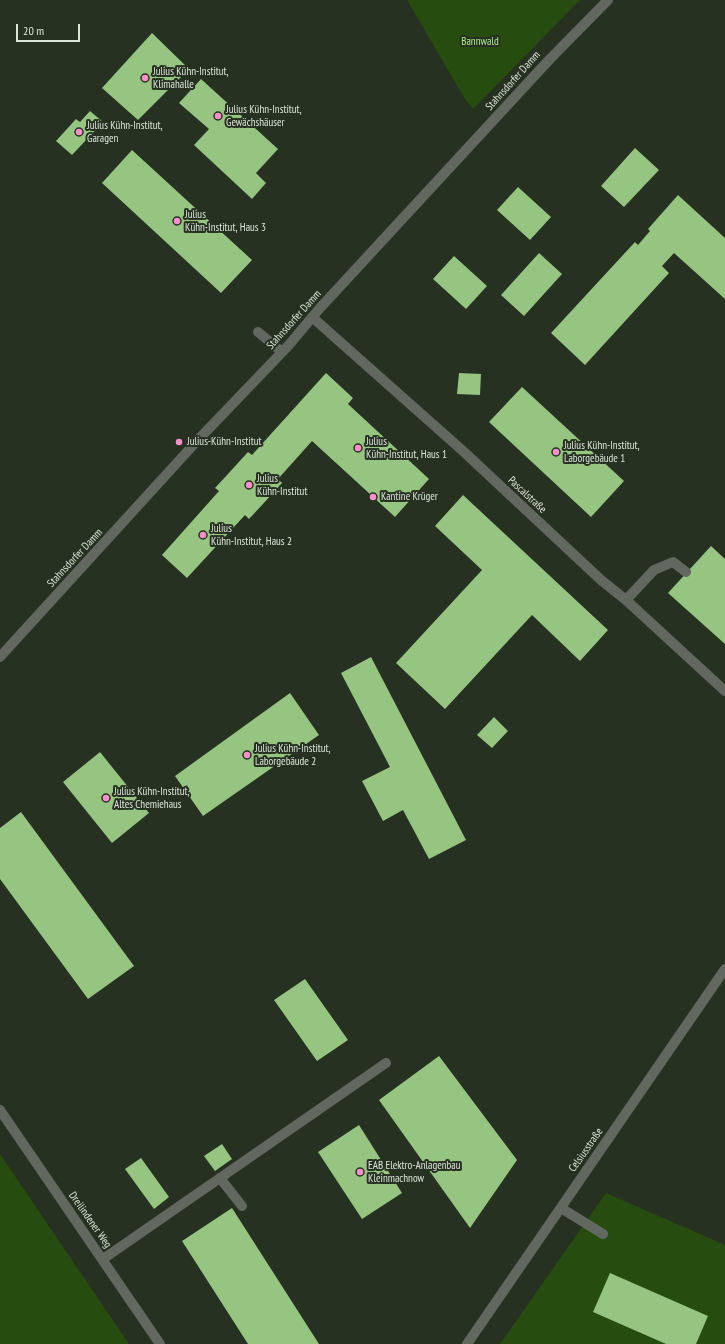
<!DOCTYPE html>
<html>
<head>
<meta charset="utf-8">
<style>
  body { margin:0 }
  #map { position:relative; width:725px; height:1344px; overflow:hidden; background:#263121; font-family:"PT Sans Narrow",sans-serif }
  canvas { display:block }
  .scale { position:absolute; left:16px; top:24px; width:64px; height:18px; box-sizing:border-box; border:2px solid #dde5da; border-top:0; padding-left:5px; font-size:12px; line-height:14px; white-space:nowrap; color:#dde5da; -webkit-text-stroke:3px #263121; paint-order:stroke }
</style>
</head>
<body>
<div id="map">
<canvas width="725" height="1344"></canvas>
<div class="scale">20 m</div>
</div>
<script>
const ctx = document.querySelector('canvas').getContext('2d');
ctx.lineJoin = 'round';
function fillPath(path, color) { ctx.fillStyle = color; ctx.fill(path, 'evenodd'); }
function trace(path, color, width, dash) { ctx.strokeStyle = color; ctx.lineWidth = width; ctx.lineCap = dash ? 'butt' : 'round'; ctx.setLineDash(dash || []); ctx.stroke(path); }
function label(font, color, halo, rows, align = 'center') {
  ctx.font = font + ' "PT Sans Narrow",sans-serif'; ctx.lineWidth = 4; ctx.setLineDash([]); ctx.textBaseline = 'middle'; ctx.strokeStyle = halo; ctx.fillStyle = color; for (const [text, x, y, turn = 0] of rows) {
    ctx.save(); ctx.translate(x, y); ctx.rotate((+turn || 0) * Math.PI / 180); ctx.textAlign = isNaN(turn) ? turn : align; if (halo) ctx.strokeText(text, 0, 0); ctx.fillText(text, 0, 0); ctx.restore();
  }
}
fillPath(new Path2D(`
  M407,0H580L473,109L465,99Z
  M0,1154L129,1344H0Z
  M606,1193L725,1245V1344H500Z`), '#264c0f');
fillPath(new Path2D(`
  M152,33L189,69L138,120L102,88Z
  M201,79L278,149L256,173L266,183L252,199L194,145L209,129L179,103Z
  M90,111L103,122L72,155L56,141L76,119L80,122Z
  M635,148L659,170L624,207L601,186Z
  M132,150L252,260L221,293L102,183Z
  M518,187L551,217L530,240L497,210Z
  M678,195L725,238V299L674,253L662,266L669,273L585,365L551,333L635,242L638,245L650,231L648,229Z
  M539,253L562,274L524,316L501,295Z
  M454,256L487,286L466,309L433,279Z
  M326,373L353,398L348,404L429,479L395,517L312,441L278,479L282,483L262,505L249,519L245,515L187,578L162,555L219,491L215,488L227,475L248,452L252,455Z
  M459,373L481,374L480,395L457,394Z
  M522,387L624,481L591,517L489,422Z
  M463,495L608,630L580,661L532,615L445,709L396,663L482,570L435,526Z
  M711,546L725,559V644L668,593Z
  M371,657L466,840L429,859L403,810L383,821L362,781L390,767L341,673Z
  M290,693L319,735L203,816L175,776Z
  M494,717L508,731L492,748L477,735Z
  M100,752L149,813L112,843L63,782Z
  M21,812L134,966L88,999L0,879V828Z
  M305,979L348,1040L317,1061L274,1000Z
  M439,1056L517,1160L470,1228L379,1100Z
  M359,1125L402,1193L362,1219L318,1152Z
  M222,1144L232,1159L215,1171L204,1156Z
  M141,1158L169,1197L154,1209L125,1169Z
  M232,1208L319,1344H248L182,1241Z
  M610,1273L708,1316L696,1344H666L593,1312Z`), '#96c481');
trace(new Path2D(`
  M312,317L463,451L601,580L626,600L725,691
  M258,332L282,352
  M626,600L654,570L673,562L686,572
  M0,657L196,442L288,346L320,308L549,60L608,0
  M0,1110L160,1344
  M220,1178L242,1206
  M561,1208L603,1234
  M103,1259L386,1063
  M467,1344L725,969`), '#626860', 10);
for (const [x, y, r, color] of [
  [145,78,4,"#f98fca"],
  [218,116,4,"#f98fca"],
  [79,132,4,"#f98fca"],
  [177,221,4,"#f98fca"],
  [179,442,4,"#f98fca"],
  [358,448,4,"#f98fca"],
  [556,452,4,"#f98fca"],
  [249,485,4,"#f98fca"],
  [373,497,4,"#f98fca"],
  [203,535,4,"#f98fca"],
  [247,755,4,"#f98fca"],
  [106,798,4,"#f98fca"],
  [360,1172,4,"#f98fca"]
]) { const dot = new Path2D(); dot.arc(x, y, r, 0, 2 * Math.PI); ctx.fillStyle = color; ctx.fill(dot); trace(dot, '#263121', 1.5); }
label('11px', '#b0ee94', '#263121', [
  ["Bannwald",480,42]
]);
label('11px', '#dde5da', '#263121', [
  ["Julius Kühn-Institut,",153,72],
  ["Klimahalle",153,85],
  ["Julius Kühn-Institut,",226,110],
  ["Gewächshäuser",226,123],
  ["Julius Kühn-Institut,",87,126],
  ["Garagen",87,139],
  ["Julius",185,215],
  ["Kühn-Institut, Haus 3",185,228],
  ["Julius-Kühn-Institut",187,442],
  ["Julius",366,442],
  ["Kühn-Institut, Haus 1",366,455],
  ["Julius Kühn-Institut,",564,446],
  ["Laborgebäude 1",564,459],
  ["Julius",257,479],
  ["Kühn-Institut",257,492],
  ["Kantine Krüger",381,497],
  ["Julius",211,529],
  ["Kühn-Institut, Haus 2",211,542],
  ["Julius Kühn-Institut,",255,749],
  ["Laborgebäude 2",255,762],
  ["Julius Kühn-Institut,",114,792],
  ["Altes Chemiehaus",114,805],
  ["EAB Elektro-Anlagenbau",368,1166],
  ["Kleinmachnow",368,1179]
], 'left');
label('11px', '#dde5da', '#263121', [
  ["Stahnsdorfer Damm",513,81,-48],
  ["Stahnsdorfer Damm",294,320,-48],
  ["Pascalstraße",527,495,43],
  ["Stahnsdorfer Damm",75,558,-47],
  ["Celsiusstraße",586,1150,-55],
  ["Dreilindener Weg",90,1220,55]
]);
</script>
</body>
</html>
